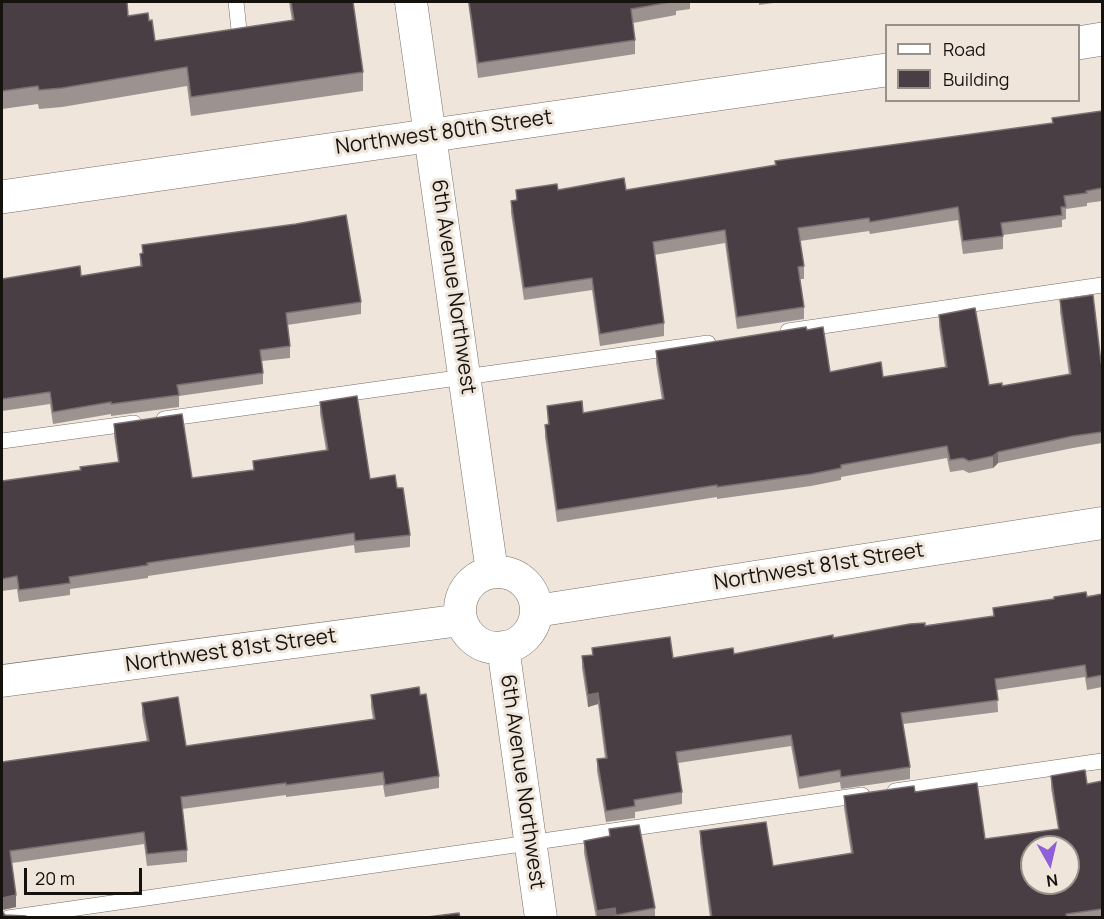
<!DOCTYPE html>
<html>
<head>
<meta charset="utf-8">
<style>
  body { margin:0 }
  #map { position:relative; width:1104px; height:919px; overflow:hidden; background:#efe5db; font-family:Manrope,sans-serif }
  canvas { display:block }
  .frame { position:absolute; inset:0; border:3px solid #15120e; pointer-events:none }
  .legend { position:absolute; left:885px; top:24px; width:195px; height:78px; box-sizing:border-box; background:#efe5db; border:2px solid #989189; margin:0; padding:8px 10px; list-style:none; font-size:18px; color:#15120e }
  .legend li { display:flex; align-items:center; gap:12px; height:30px }
  .legend b { width:30px; border:2px solid #989189 }
  .north { position:absolute; left:1020px; top:835px; width:60px; height:60px; box-sizing:border-box; background:#efe5db; border:2px solid #989189; border-radius:50%; rotate:172deg; font-size:16px; font-weight:700; line-height:24px; text-align:center; color:#15120e }
  .north::after { content:''; display:block; margin:auto; width:21px; height:27px; background:#8f5fd9; clip-path:polygon(50% 0,100% 100%,50% 72%,0 100%) }
  .scale { position:absolute; left:24px; top:868px; width:118px; height:27px; box-sizing:border-box; border:3px solid #15120e; border-top:0; padding-left:8px; font-size:18px; line-height:21px; white-space:nowrap; color:#15120e; -webkit-text-stroke:4px #efe5db; paint-order:stroke }
</style>
</head>
<body>
<div id="map">
<canvas width="1104" height="919"></canvas>
<div class="frame"></div>
<ul class="legend">
<li><b style="height:8px;background:#fff"></b>Road</li>
<li><b style="height:16px;background:#493e44"></b>Building</li>
</ul>
<div class="north">N</div>
<div class="scale">20 m</div>
</div>
<script>
const ctx = document.querySelector('canvas').getContext('2d');
ctx.lineJoin = 'round';
function trace(path, color, width, dash) { ctx.strokeStyle = color; ctx.lineWidth = width; ctx.lineCap = dash ? 'butt' : 'round'; ctx.setLineDash(dash || []); ctx.stroke(path); }
function fillPath(path, color) { ctx.fillStyle = color; ctx.fill(path, 'evenodd'); }
function label(font, color, halo, rows, align = 'center') {
  ctx.font = font + ' Manrope,sans-serif'; ctx.lineWidth = 6; ctx.setLineDash([]); ctx.textBaseline = 'middle'; ctx.strokeStyle = halo; ctx.fillStyle = color; for (const [text, x, y, turn = 0] of rows) {
    ctx.save(); ctx.translate(x, y); ctx.rotate((+turn || 0) * Math.PI / 180); ctx.textAlign = isNaN(turn) ? turn : align; if (halo) ctx.strokeText(text, 0, 0); ctx.fillText(text, 0, 0); ctx.restore();
  }
}
const lane = new Path2D(`
  M236,2L239,30
  M788,331L1102,285
  M164,419L708,343
  M2,441L134,423
  M895,791L1102,761
  M8,918L862,795`);
const street = new Path2D(`
  M411,2L492,572
  M460 610a38 38 0 1 1 76 0a38 38 0 1 1-76 0Z
  M536,611L1102,523
  M503,647L541,918
  M2,681L461,620`);
const secondary = new Path2D(`
  M1078,43L1102,39
  M2,197L886,70`);
trace(lane, '#766d65', 16);
trace(street, '#766d65', 33);
trace(secondary, '#766d65', 34);
trace(lane, '#fff', 15);
trace(street, '#fff', 32);
trace(secondary, '#fff', 33);
fillPath(new Path2D(`
  M2,2L128,16L149,21L155,41L292,21L289,2H353L363,72V91L191,116L187,86L62,107L39,109L38,104L2,109Z
  M468,2H701L690,3V9L676,11V15L633,23L635,40V54L478,78Z
  M759,2H780L759,5Z
  M1102,111V201L1087,203V206L1066,209V219L1062,220V227L1003,235V249L963,254L958,220L870,234L869,231L800,241L804,266V279H800L804,307V319L737,329L725,243L654,255L664,323V336L600,346L592,290L524,300L511,213V201L516,200V190H626L775,165V161L1052,123V118Z
  M142,245L361,302V314L287,325L290,346V358L262,361L263,373V384L179,396V407L111,416V414L53,424L50,404L2,411V274V279L81,276L140,266V254L142,253Z
  M1060,300L1101,363H1102V443L1073,448L998,463L993,468L969,473L963,470L950,472L947,458L841,477V480L811,486L717,499V497L557,522L545,437V425L548,424L547,406L583,413L662,400L656,363V351L807,330L830,372L883,377L945,367L939,327V315L989,385L1002,386L1069,375L1060,312Z
  M320,402L370,479L397,488L410,535V547L355,553L354,545L148,576V578L70,589V595L19,602L17,589L2,591V481L80,471L118,462L114,436V424L192,478L253,470V461L326,450L320,414Z
  M1102,594V687L1087,690L1085,677L997,690L998,712L903,724L910,767V779L841,789L840,782L799,789L791,746L678,763L682,792V804L635,812V818L606,822L597,771V759L605,758L598,704L588,707L582,668V656L592,655V648L673,658L734,654L833,638L993,616V608Z
  M371,695H420L439,776V788L385,797L383,785L286,797V795L182,809L187,850V862L147,866L144,844L12,863L16,907L2,910V911L5,915L2,918V762L147,742L142,715V703L186,746L373,719L371,707Z
  M1051,776L1087,784L1102,781V918H710L700,843V831L773,866L851,853L844,808V796L915,792L985,839L1058,829L1051,788Z
  M609,829L655,908V918H596L584,853V841L609,836Z`), '#9c9290');
fillPath(new Path2D(`
  M998,452V463L993,468V456Z
  M598,693V704L588,707V695Z
  M16,895V907L2,910V911V898Z
  M615,908V918H597V911Z`), '#7b7071');
const building = new Path2D(`
  M2,2H127L128,16L148,13L149,21L152,20L155,41L294,20L291,2H353L363,72L191,97L187,67L62,88L39,90L38,86L2,91Z
  M469,2H671L631,9L635,40L478,63Z
  M1102,111V188L1086,191L1087,193L1064,196L1066,207H1061L1062,215L1001,223L1003,236L963,241L958,207L870,222L869,218L798,228L804,266L798,267L804,307L737,317L725,230L653,242L664,323L600,334L592,278L524,288L511,201L517,200L516,190L557,184L558,190L624,178L626,190L776,165L775,161L796,158L1053,123L1052,118Z
  M346,215L361,302L286,313L290,346L260,350L263,373L177,385L179,395L111,404V402L53,412L50,392L2,399V274V279L80,266L81,276L142,266L140,254L143,253L142,245L296,224Z
  M1093,295L1101,363H1102V432L1073,436L998,452L993,456L969,461L963,458L950,460L947,446L841,465V468L811,474L717,487V485L557,510L545,425L549,424L547,406L582,401L583,413L664,399L656,351L806,327L807,330L823,327L830,372L881,362L883,377L947,367L939,315L975,308L989,385L1002,383V386L1071,374L1060,300Z
  M357,396L370,479L395,475L397,488H403L410,535L355,541L354,533L147,563L148,565L69,577L70,583L19,590L17,576L2,579V481L81,470L80,467L119,462L114,424L182,414L192,478L254,470L253,461L328,450L320,402Z
  M1086,592L1087,597L1102,594V675L1087,678L1085,665L995,679L998,700L901,713L910,767L841,777L840,770L799,777L791,735L676,752L682,792L634,800L635,806L606,811L597,759L607,758L598,693L588,695L582,656L593,655L592,648L670,637L673,658L733,648L734,654L833,635V638L910,624L925,623V626L994,616L993,608L1054,599V597Z
  M419,687L420,695L426,694L439,776L385,785L383,772L286,785V783L181,797L187,850L147,854L144,832L10,851L16,895L2,898V899V762L149,741L142,703L178,697L186,746L375,719L371,695Z
  M1085,770L1087,784L1102,781V909L1066,914L1067,918H712L700,831L766,822L773,866L853,853L844,796L914,786L915,792L977,783L985,839L1059,829L1051,776ZM1032,847H1068V883H1032Z
  M639,825L655,908L616,915L615,908L597,911L584,841L610,836L609,829Z
  M2,911L5,915L26,916V918H2Z
  M459,913L460,918H420Z`);
fillPath(building, '#493e44');
trace(building, '#7b7071', 1.5);
label('21px', '#15120e', '#efe5db', [
  ["Northwest 80th Street",444,133,-8],
  ["6th Avenue Northwest",453,287,82],
  ["Northwest 81st Street",819,567,-9],
  ["Northwest 81st Street",231,651,-8],
  ["6th Avenue Northwest",522,782,82]
]);
</script>
</body>
</html>
